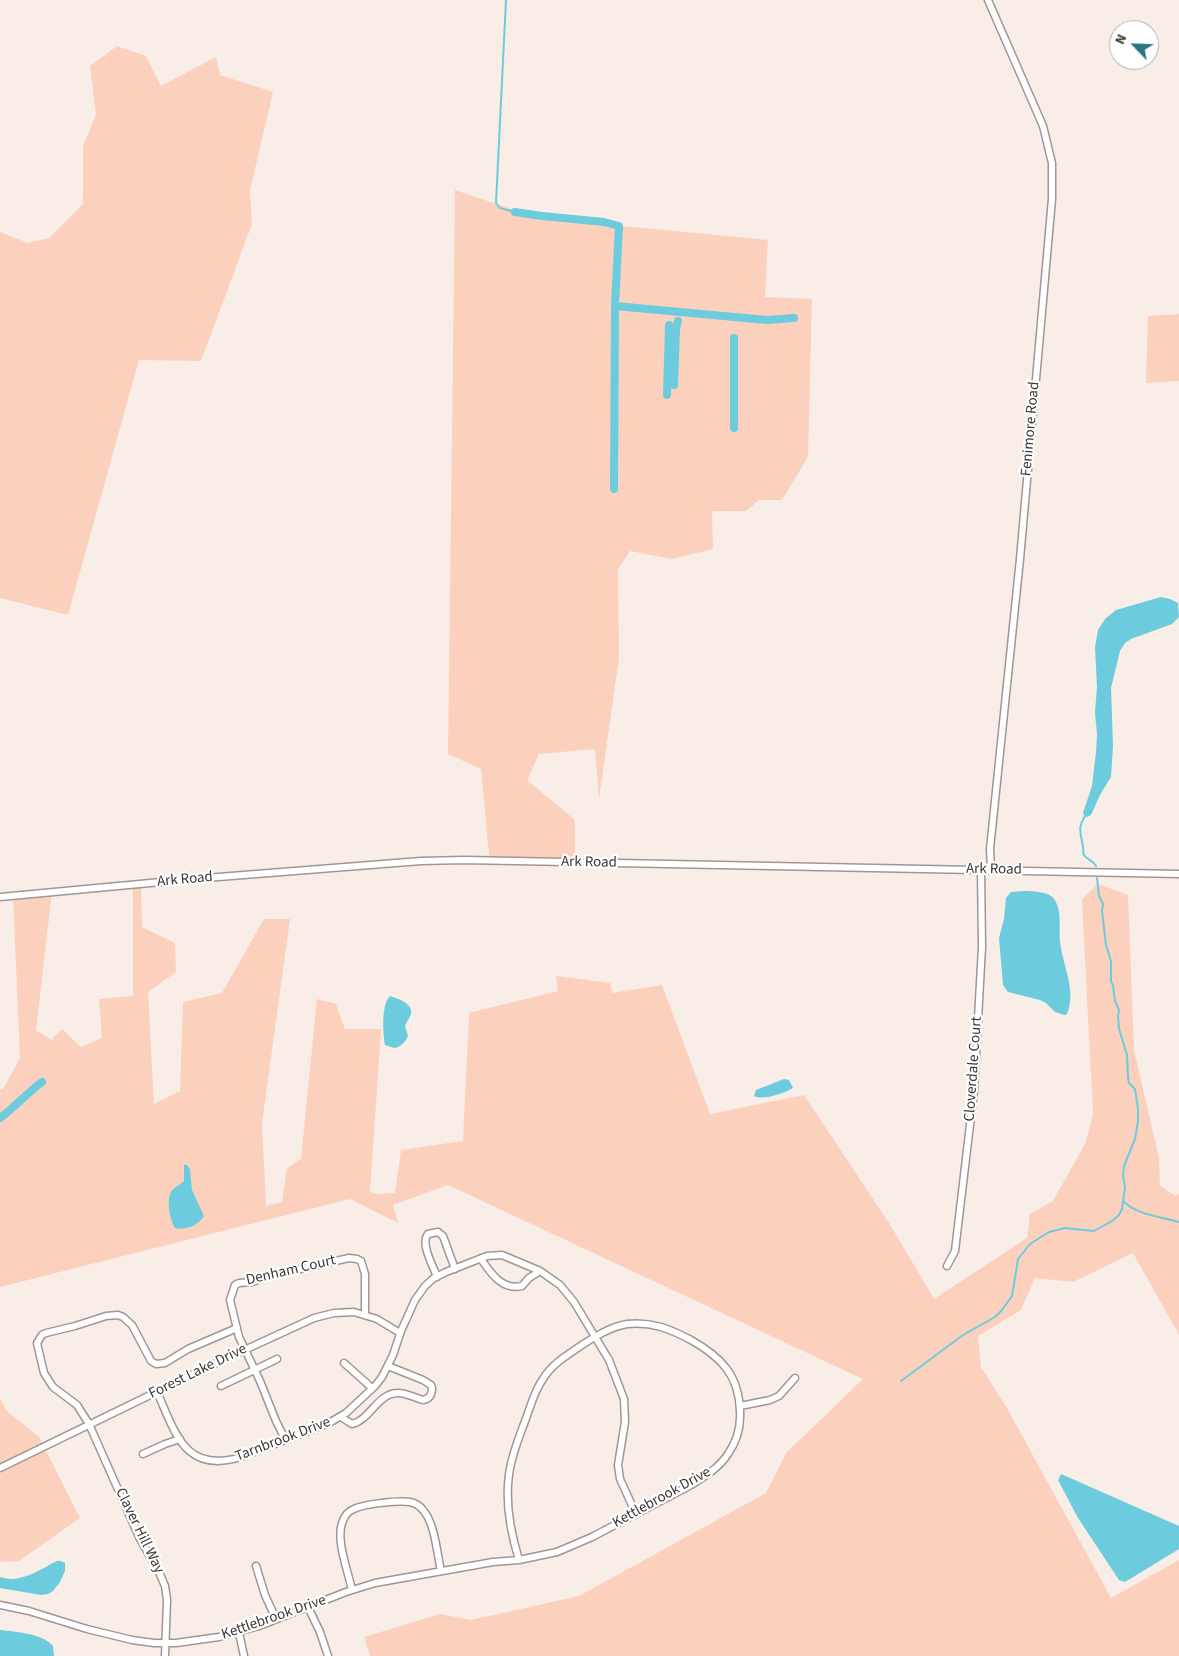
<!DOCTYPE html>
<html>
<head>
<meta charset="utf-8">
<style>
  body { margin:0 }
  #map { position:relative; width:1179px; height:1656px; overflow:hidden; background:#f9ede7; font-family:"Source Sans 3",sans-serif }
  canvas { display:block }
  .north { position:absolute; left:1109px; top:20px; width:50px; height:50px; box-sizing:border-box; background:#fff; border:1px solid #b1afae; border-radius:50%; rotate:294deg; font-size:14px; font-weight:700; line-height:20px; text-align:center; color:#3c3735 }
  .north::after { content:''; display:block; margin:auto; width:18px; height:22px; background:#2c747f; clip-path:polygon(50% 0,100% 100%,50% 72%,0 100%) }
</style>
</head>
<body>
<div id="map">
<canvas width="1179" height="1656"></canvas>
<div class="north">N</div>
</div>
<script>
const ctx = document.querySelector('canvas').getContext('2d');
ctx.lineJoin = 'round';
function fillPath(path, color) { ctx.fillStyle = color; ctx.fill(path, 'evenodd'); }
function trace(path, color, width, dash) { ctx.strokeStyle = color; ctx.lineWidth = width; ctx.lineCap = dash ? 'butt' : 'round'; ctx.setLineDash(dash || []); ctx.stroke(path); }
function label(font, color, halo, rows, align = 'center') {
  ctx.font = font + ' "Source Sans 3",sans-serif'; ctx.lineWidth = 4.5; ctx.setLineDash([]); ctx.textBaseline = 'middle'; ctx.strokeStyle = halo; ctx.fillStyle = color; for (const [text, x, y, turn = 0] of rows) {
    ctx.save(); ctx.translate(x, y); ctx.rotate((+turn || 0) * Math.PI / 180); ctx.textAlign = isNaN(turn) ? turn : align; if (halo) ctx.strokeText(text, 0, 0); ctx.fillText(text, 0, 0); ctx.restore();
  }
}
fillPath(new Path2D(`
  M117,46L146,56L161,86L216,57L220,75L273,92L250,190L252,224L201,361L139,360L68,615L0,598V232L28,243L49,238L83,204V146L96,115L90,66Z
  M455,190L514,210L623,226L768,240L765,297L812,299L808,457L782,500H759L746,511H712L713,549L672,559L630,551L618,569L619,658L599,799L595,749L539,754L527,780L575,820V864H490L481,769L448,754Z
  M1179,314V381L1146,383L1148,316Z
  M1098,884L1128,895L1134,1050L1159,1158L1160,1186L1176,1196L1179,1193V1335L1133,1253L1073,1282L1035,1278L1021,1310L978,1336L981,1367L1007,1408L1111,1598L1179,1560V1656H370L364,1637L440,1614L471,1620L579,1596L766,1493L786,1453L863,1379L448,1185L393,1205L398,1223L350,1199L0,1287V1090L3,1089L20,1058L13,896L52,892L36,1030L51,1040L62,1029L81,1047L102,1038L99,999L133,996V885H141L142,927L175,943L176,972L148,992L154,1104L180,1091L183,1002L222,993L264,919H290L262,1123L266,1206L282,1202L287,1168L301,1159L317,999L336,1004L345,1029H381L370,1192L378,1194L395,1193L401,1150L463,1141L469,1013L558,991L556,976L610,983L612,993L662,985L710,1114L804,1095L891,1226L934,1299L1027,1238L1030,1214L1053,1201L1085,1144L1093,1115L1082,899Z
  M0,1398L7,1411L39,1437L80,1518L19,1561L0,1562Z`), '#fbd1bd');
fillPath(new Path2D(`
  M1161,597L1170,599L1178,603L1179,617L1172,624L1131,639L1125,643L1120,651L1111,688L1113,746L1111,777L1100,795L1091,815L1087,817L1084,815L1083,813L1092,786L1096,752L1097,734L1095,713L1097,687L1095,647L1098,630L1105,619L1116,610Z
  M1025,891C1033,891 1050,892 1054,899C1062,909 1059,929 1060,941C1062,964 1077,990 1067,1014L1065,1015L1055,1012L1046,1003L1040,1000L1008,992L1003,985L999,938L1004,919L1006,898L1011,892Z
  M390,996C398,999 413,1003 411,1014C410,1018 406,1022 405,1026L408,1036C405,1042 401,1047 394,1048L385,1045C383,1033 381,1005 390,996Z
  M784,1079L789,1080L793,1088C785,1093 762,1101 754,1096L756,1090Z
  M184,1165H187L190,1169L192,1190L204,1216C199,1225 185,1231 175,1228C170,1220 166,1201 171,1192C174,1187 180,1185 184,1181Z
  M1061,1474L1179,1526V1549L1125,1582L1119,1580L1078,1518L1058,1480Z
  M57,1561H61L65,1563V1571L60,1582L53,1591L48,1594L41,1595L0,1588V1577C20,1584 39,1570 57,1561Z
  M0,1630C16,1632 42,1633 53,1646L54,1656H0Z`), '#6cccdd');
trace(new Path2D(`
  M506,0L496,203L500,208L515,212
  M1085,816C1077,829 1081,834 1083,847C1084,851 1082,851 1084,855C1087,860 1093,860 1096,866
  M1123,1201C1139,1216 1159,1216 1179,1222
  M901,1381L963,1335L995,1317L1002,1310L1012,1296L1018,1259L1030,1244L1049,1232L1065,1228L1094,1231L1112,1221L1119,1215L1122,1209L1125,1187L1123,1176L1124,1166L1135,1139L1138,1121V1109L1135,1089L1129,1083L1128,1078L1127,1055L1119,1029L1118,1017L1119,1010L1115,1001L1113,986L1111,981V961L1106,945L1102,911L1103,904L1099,896L1097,878`), '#6cccdd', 2);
trace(new Path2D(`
  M515,212L542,216L604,222L619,226L615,306L614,489
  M615,306L767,320L794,318
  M674,385L676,329L678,321
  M667,395L669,325
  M734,428V338
  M0,1118C15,1107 27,1093 42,1082`), '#6cccdd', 8);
const minor = new Path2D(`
  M988,0L1043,126L1052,163V199L1020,559L990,849L991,870
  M0,897L193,879L421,861L464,860L1179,874
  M481,1259C490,1272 502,1291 522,1286L529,1278L540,1271
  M947,1266L955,1251L974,1091L982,947L981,870
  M437,1277C433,1265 420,1244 428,1234L438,1232L443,1236L455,1269
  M344,1363L372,1388
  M221,1386L277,1359
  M157,1392C176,1434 185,1474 241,1457L329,1423L346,1413L375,1386L382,1377L393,1355L401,1331L415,1300L425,1286L434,1278L446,1272L487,1256L502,1255L540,1271L560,1285L574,1302L609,1360L624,1399L625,1422L618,1465L620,1479L636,1514
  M740,1406L770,1400L779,1396L795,1378
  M341,1417L352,1424C370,1420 377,1394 397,1393C405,1392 415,1398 423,1400C430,1399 432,1394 432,1388L431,1385L423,1380L388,1366
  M285,1439L276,1421L260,1381L239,1337L230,1300L235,1285L239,1283L252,1282L269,1276L349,1258L357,1259L361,1261L365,1274V1314
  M143,1454L165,1444L180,1439
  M0,1468L212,1365L314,1318L334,1313L354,1312L377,1319L400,1333
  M256,1566L265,1595L276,1619
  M352,1590C348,1571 336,1541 342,1523C344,1517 348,1511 354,1509C363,1504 400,1500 410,1502C415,1503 420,1506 423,1510C435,1523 437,1554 441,1571
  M0,1605L29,1611L87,1629L132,1640L154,1643H176L219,1637L259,1626L346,1592L375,1583L493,1562L519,1560L557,1552L592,1537L691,1485C705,1476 719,1468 728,1454C737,1441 741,1426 740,1411C739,1375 721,1357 691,1340C670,1329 651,1321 627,1324C610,1327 594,1337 579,1347C566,1356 552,1364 543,1379C534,1391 531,1406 525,1421C519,1438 511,1456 509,1475C505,1503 511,1534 519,1560
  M308,1607L320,1632L328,1656
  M239,1633L244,1656
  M165,1656L167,1600L165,1586L159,1572L140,1539L89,1424L77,1405L53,1387L44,1373L37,1343L42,1335L46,1333L75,1326L106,1316L118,1315L123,1317L132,1325L151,1361L156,1364L165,1363L188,1349L237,1328`);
trace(minor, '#a29691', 9);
trace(minor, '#fff', 6);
label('15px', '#3c3735', '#fff', [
  ["Fenimore Road",1031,429,-85],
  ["Ark Road",589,863,1],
  ["Ark Road",994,870,1],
  ["Ark Road",185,880,-5],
  ["Cloverdale Court",974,1069,-86],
  ["Denham Court",291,1271,-13],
  ["Forest Lake Drive",198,1372,-26],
  ["Tarnbrook Drive",283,1440,-21],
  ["Kettlebrook Drive",662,1498,-29],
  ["Claver Hill Way",139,1531,64],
  ["Kettlebrook Drive",274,1618,-19]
]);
</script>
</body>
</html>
